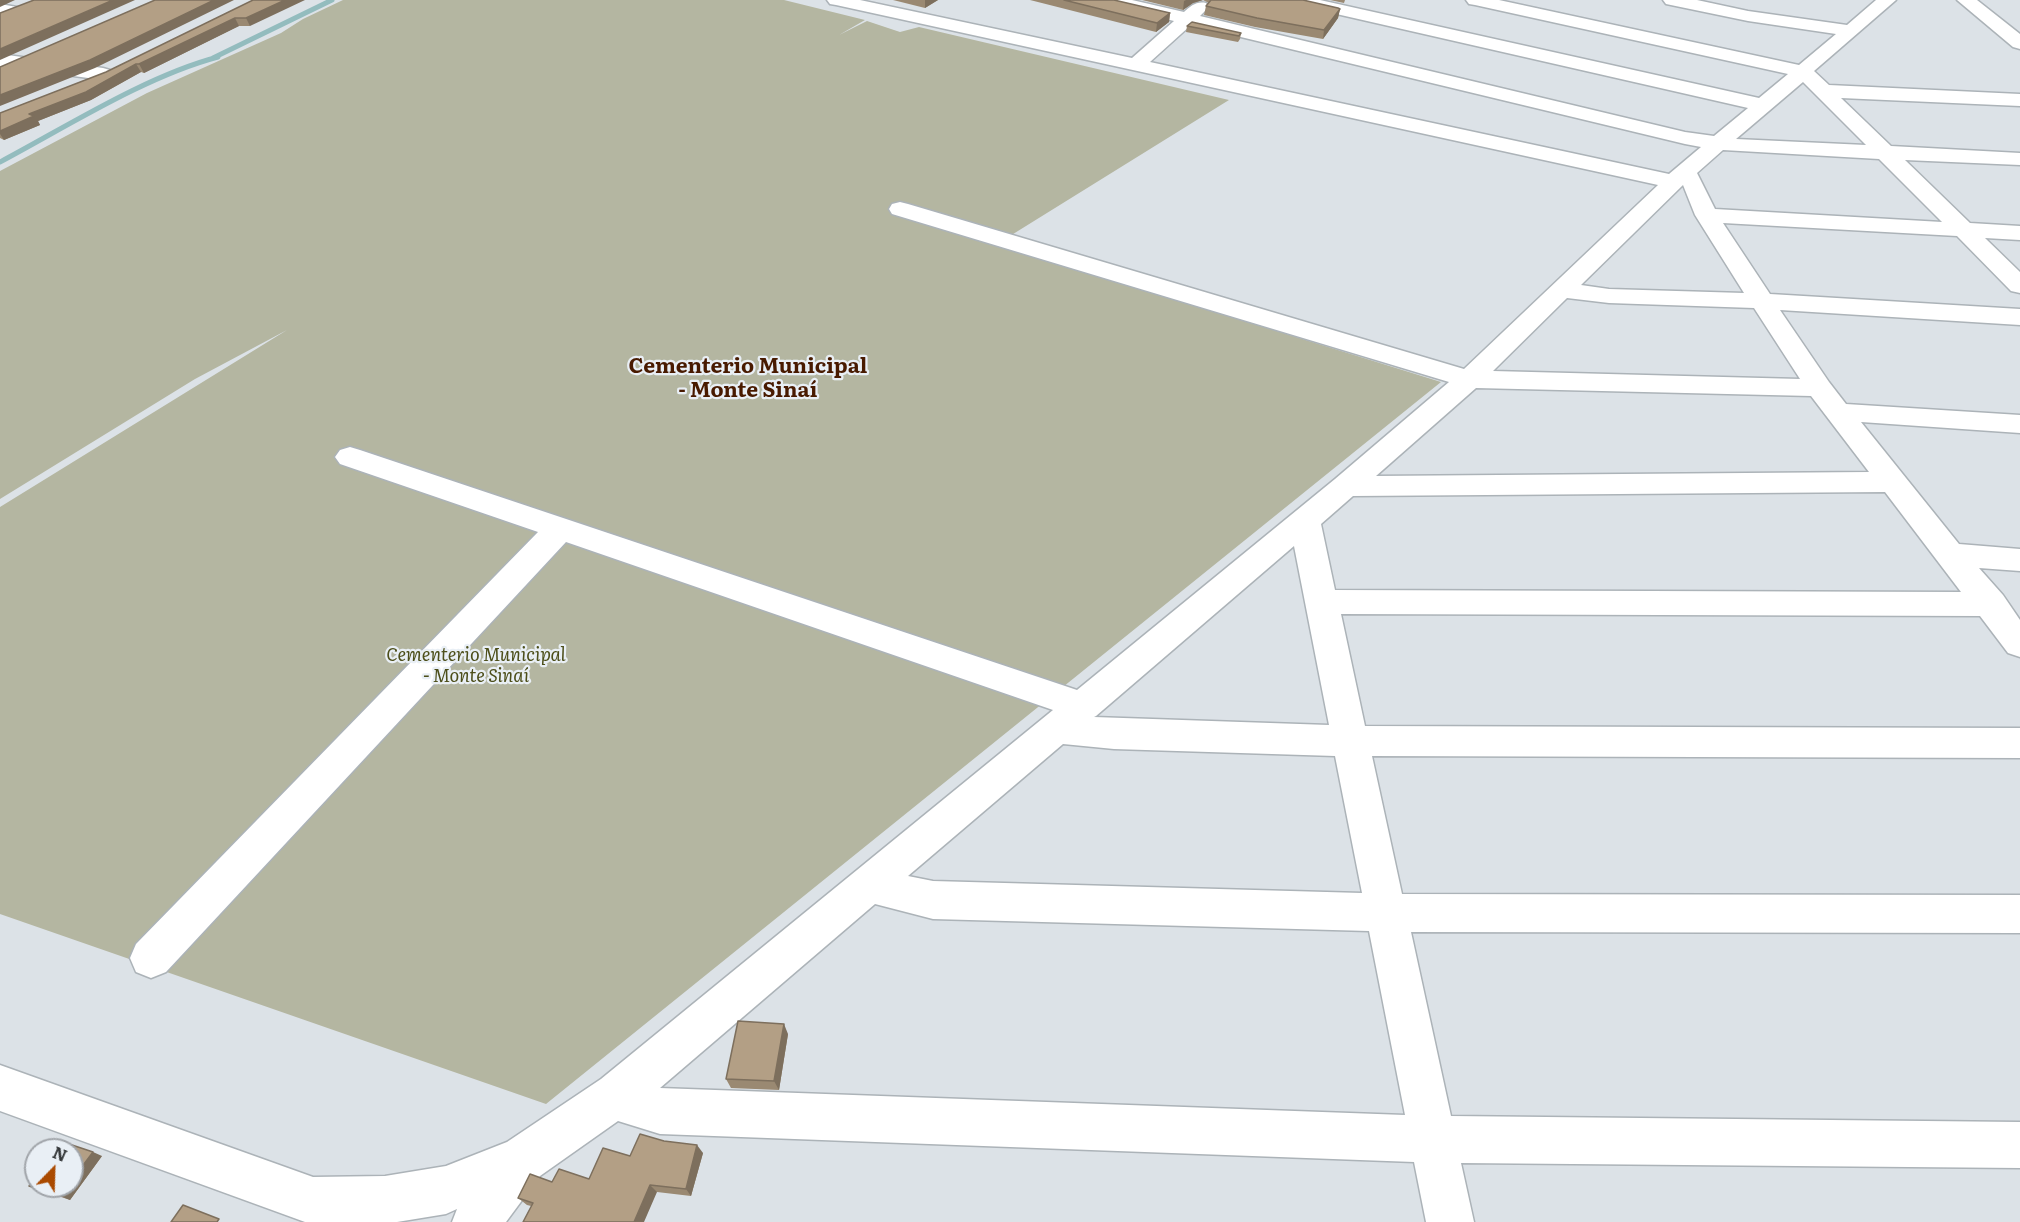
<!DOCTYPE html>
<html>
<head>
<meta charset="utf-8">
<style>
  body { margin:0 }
  #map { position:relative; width:2020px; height:1222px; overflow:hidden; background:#dce2e7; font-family:Literata,serif }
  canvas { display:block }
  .north { position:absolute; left:24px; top:1138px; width:60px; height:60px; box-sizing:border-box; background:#e9eff5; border:2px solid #a1a5aa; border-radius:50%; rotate:23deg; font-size:16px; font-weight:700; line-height:24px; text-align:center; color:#343739 }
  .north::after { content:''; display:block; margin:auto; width:21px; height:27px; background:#aa4a00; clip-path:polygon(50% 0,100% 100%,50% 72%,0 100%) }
</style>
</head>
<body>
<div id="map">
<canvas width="2020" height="1222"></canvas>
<div class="north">N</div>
</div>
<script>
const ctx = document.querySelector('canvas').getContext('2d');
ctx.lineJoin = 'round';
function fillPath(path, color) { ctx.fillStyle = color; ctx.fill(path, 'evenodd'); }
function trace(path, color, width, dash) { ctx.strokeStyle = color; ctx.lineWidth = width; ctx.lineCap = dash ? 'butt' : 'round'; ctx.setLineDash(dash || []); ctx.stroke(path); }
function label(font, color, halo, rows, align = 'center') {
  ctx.font = font + ' Literata,serif'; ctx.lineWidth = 4.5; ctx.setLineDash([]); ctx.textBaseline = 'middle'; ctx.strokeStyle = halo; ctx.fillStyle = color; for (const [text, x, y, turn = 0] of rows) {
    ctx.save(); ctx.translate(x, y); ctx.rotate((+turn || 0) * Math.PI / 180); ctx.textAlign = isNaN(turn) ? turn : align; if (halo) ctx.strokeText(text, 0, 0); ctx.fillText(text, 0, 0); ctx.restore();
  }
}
fillPath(new Path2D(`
  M343,0H784L865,20L839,35L867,21L900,32L919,27L1229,100L997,244L1441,382L546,1104L0,914V507L287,330L195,379L0,499V171L147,93L281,33L303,19Z`), '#b4b6a1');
trace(new Path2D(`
  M213,58L332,0
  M0,162C66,127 146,76 218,57`), '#93bcbe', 5);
const minor = new Path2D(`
  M827,0H860L1132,58L1174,21L1104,4L1101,0H1132L1184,12C1191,6 1196,1 1206,3L1209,7L1200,16L1685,132L1714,136L1748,108L1297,5L1291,4L1288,0H1320L1759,98L1788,74L1475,5L1469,4L1466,0H1499L1799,65L1836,34L1748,21L1666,4L1663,0H1697L1748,11L1847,25L1876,0H1896L1814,71L1829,85L2020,94V106L1841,98L1891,146L2020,153V165L1905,160L1970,223L2020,226V240L1985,238L2020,272V293L2011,291L1957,236L1723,223L1770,294L2020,309V325L1780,310L1829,382L1846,404L2020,415V433L1861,422L1959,544L2020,549V571L1979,568L2003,595L2020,620V657L2008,653L1980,616L1341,614L1365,726L2020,728V758L1372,756L1402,894L2020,895V933L1411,932L1451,1116L2020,1122V1168L1461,1163L1474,1222H1426L1414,1162L660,1134L618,1121L540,1176L506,1222H452L457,1209L446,1214L397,1222H305L0,1111V1065L313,1177L385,1176L446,1166L507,1142L601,1079L1053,710L566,542L166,972L151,978L136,972L130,958L136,944L538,532L340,464L335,457L340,450L350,447L360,450L1077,690L1335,479L1449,382L892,214L889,209L892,204L900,202L908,204L1464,369L1658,185L836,5L830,4ZM1191,25L1685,144L1701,147L1669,174L1150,62ZM1803,82L1866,145L1736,139ZM1723,150L1879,159L1942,222L1715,209L1697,173ZM1683,185L1695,215L1744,293L1609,289L1581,285ZM1567,298L1609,303L1754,308L1800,379L1493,371ZM1476,388L1811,396L1869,472L1376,476ZM1885,492L1961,592L1335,590L1321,524L1353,496ZM1294,546L1329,725L1094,717L1096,716ZM1063,744L1114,749L1335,756L1362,893L933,881L908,876ZM875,904L933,919L1369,931L1405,1115L660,1088Z
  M1957,0H1977L2020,34V49L2013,47Z
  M0,4L17,7L20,11L17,15L0,14Z
  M0,54L103,68L110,70L113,74L110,78L103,80L0,66Z`);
trace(minor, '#acb3b8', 3);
fillPath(minor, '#fff');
fillPath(new Path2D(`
  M253,0L250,26H239L144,73L141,72L91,100L38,121L40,125L4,140L0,138V113L106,72Z
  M893,0H938L925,8Z
  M1030,0H1114L1170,13L1169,22L1156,32Z
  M1142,0H1303L1340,9L1338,18L1323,39L1255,27L1204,15L1206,6L1209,3L1203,0L1193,3L1183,10Z
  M1330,0H1345L1344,3Z
  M1187,26L1241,33L1240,39L1238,42L1186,32Z
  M788,1034L779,1090L731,1088L726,1079Z
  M664,1141L703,1153L691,1196L657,1192L531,1206L527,1205L518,1198L552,1182L589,1179L630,1156Z
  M102,1156L70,1200L29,1186Z`), '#9a8972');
fillPath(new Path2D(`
  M0,0H15L0,7Z
  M113,0H135L0,60V49Z
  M214,0H234L95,68L0,106V95Z
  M285,0H305L250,26L246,18Z
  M925,0H938L925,8Z
  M1186,0H1203L1193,3L1183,10L1184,1Z
  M1340,9L1338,18L1323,39L1324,30Z
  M1170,13L1169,22L1156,32L1157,23Z
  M235,18L239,26L144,73L139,64Z
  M136,64L141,72L91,100L38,121L40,125L4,140L0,134V131L29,114Z
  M784,1024L788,1034L779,1090L774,1081Z
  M697,1145L703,1153L691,1196L686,1189Z
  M93,1152L102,1156L70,1200L60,1196L68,1186H72V1180Z
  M650,1185L657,1192L644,1222H634Z`), '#7d6f5d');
const building = new Path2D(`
  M34,0H113L0,49V13Z
  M155,0H214L90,60L0,95V67Z
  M253,0H285L246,18H235L139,64H136L86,92L29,114L34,116L0,131V113L106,72Z
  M1064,0H1114L1170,13L1157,23Z
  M1211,0H1303L1338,8L1340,9L1324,30L1257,18L1206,6Z
  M1192,22L1241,33L1239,36L1187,26Z
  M738,1021L784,1024L774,1081L726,1079Z
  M640,1134L664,1141L697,1145L686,1189L650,1185L634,1222H523L533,1203L518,1198L530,1174L552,1182L559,1169L589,1179L603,1148L630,1156Z
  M63,1142L93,1152L72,1180V1150H57Z
  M36,1178V1186H68L60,1196L29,1186Z
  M183,1205L219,1219L217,1222H171Z`);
fillPath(building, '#b39f85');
trace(building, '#7d6f5d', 1.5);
label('italic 18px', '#4c4e19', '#e9eff5', [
  ["Cementerio Municipal",476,656],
  ["- Monte Sinaí",476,677]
]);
label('bold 21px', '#481a00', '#e9eff5', [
  ["Cementerio Municipal",748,367],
  ["- Monte Sinaí",748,391]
]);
</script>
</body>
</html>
